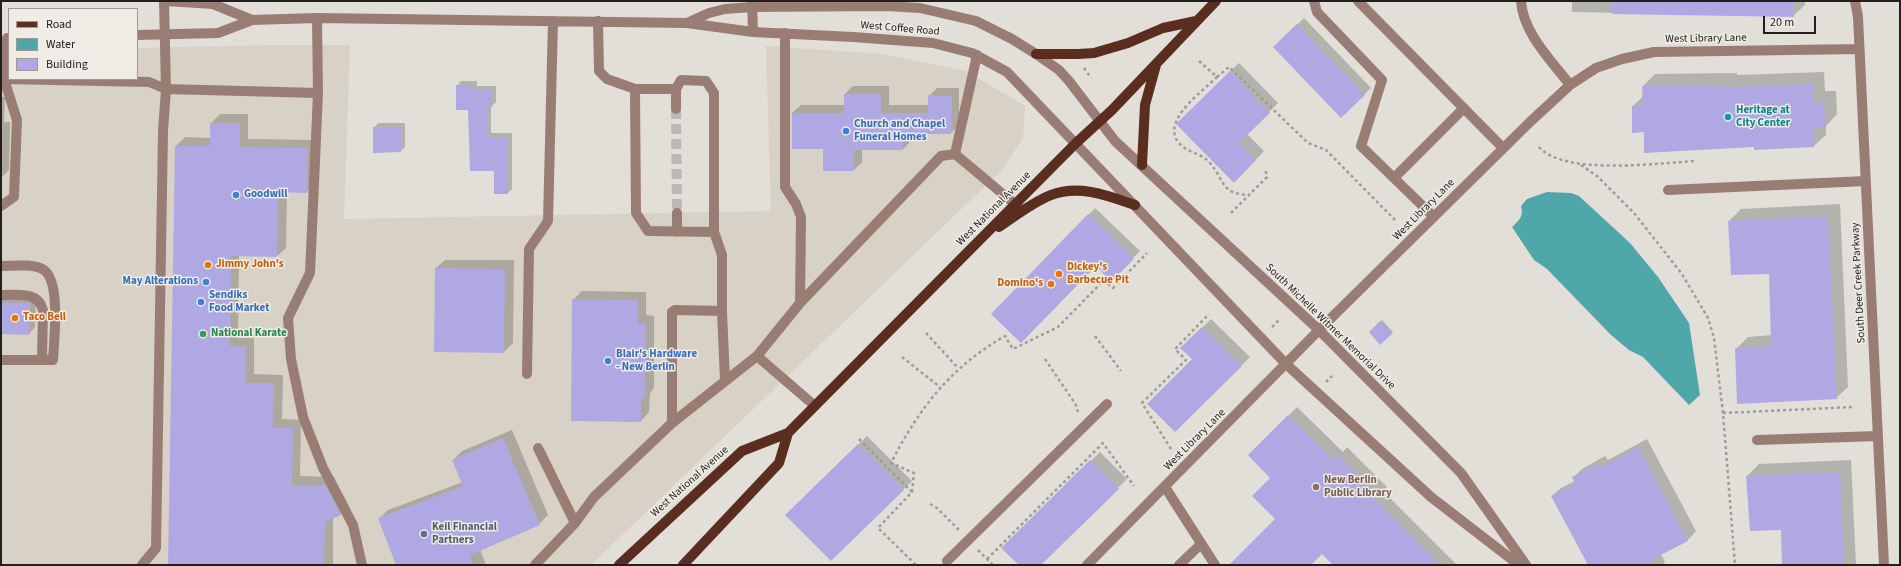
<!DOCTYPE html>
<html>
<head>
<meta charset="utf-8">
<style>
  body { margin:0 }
  #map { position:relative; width:1901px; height:566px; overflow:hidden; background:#e2dfd8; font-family:"Source Sans 3",sans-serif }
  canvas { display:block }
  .frame { position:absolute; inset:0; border:2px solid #21201e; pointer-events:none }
  .legend { position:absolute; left:8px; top:8px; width:130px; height:72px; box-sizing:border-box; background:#efece5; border:1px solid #9d9a95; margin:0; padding:5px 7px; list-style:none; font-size:12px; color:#21201e }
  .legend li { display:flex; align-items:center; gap:8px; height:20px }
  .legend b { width:20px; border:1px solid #9d9a95 }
  .scale { position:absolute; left:1763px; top:16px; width:53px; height:18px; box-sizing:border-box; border:2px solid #21201e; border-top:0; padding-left:5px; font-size:12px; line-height:14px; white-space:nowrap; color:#21201e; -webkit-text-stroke:3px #efece5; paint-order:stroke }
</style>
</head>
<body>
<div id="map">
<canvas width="1901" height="566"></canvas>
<div class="frame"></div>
<ul class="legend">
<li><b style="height:5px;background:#5b2d1f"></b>Road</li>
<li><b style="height:11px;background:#50a7a9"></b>Water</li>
<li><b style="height:11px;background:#b0a8e2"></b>Building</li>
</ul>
<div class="scale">20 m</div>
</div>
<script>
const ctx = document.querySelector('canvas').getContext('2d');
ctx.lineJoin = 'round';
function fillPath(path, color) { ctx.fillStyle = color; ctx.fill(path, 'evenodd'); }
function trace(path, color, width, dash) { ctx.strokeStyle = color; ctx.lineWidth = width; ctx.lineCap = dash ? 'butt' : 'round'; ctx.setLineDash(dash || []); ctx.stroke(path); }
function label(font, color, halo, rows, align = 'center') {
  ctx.font = font + ' "Source Sans 3",sans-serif'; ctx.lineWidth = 3; ctx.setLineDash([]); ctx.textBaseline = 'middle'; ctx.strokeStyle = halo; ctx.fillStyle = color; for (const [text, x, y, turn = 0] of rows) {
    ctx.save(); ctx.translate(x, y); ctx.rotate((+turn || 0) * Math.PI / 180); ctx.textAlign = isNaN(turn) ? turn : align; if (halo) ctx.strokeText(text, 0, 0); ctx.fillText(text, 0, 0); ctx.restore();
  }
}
fillPath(new Path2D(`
  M271,45H350L344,219L771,211L766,46L883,54L966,71L1025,106L1023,138L1002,170L591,565H1V52L9,79H137V48Z`), '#d7d2c5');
fillPath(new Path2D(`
  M1547,192L1571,193L1579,196L1630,243L1658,277L1689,323L1700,395L1689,405L1643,357L1629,350L1611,335L1547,269L1534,260L1512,227C1519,221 1524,216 1521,206L1527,199Z`), '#50a7a9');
fillPath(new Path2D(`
  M1572,1H1805V5L1793,16L1572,12Z
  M1304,18L1371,88L1341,117L1274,47Z
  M1239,63L1278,103L1247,134L1264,151L1234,182L1177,124Z
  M1824,72L1825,91H1836L1837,114L1826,126V135L1814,146L1755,149V146L1645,131L1633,106L1644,95L1643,86L1655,74L1737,73V75Z
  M461,81H477V86H496V102L491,107V133H512V189L508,193L457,86Z
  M853,86H889V105H929V96L937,88H959V125L951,133H911V141L903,149H862V162L854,170L824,148H792V113L801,105H845V94Z
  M1,97H5L4,122H10L9,170L2,177Z
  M220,114H248V139L317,140L315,183L307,192L287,191L286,248L277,256H239L238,338H254V374L283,375L282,419L301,420L300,476L334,477L349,506L340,514L333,517V565H169L176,146L185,137L211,138V123Z
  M378,123H405V147L401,151L374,128Z
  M1840,204L1848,387L1836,398L1736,349L1748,337L1772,335L1770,273L1729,221L1741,209Z
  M1095,208L1140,251L1111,280L1096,265L992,314Z
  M445,260H514L513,343L504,352L436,268Z
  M582,291L646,292V315L654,316V388L650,393L649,412L641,421L573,300Z
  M1,296L36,297L35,327L29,334L1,333Z
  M1211,319L1250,357L1175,431L1193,359L1182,348Z
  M1382,320L1393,332L1381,343L1370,332Z
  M1297,407L1343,452L1347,447L1387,487L1383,491L1457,565H1334L1322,553L1310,565L1276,519L1272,478L1249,455Z
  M512,430L548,515L539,524L480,549L486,565H397L379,519L388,510L463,482L453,460L462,451Z
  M867,436L912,481L831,560L787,515Z
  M1647,439L1696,531L1688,540L1661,554L1665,562L1662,565H1589L1552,496L1561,488L1575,481L1573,478L1582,469L1605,456L1608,460Z
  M1100,452L1127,479L1040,565H1020L1003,548Z
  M1851,460L1856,565H1783L1781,529L1747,476L1759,464Z`), '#0003');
fillPath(new Path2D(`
  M1612,1H1794V17L1612,14Z
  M1297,24L1365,95L1341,118L1273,47Z
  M1230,71L1270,113L1239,143L1256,160L1234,183L1176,124Z
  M1813,84V103L1824,102L1825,127L1814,128V147L1754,150V147L1644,153V132L1632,133V106L1643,105L1642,86L1725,85V87Z
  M456,85H473V90H491L492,107H487V137H508V194H494V171H470L468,110H456Z
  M844,94H881V113H928V95L952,96L951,134H903V150H854V171H823V149H792V113H844Z
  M210,123H240V147L308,148L307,193L278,192L277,257L231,256L230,346L246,347L245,383H274L273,428H293L292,485H325L341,515L325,522L324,565H168L175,146H210Z
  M373,127H401V152L373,153Z
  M1088,214L1134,259L1111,282L1096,266L1021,343L991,314Z
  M1828,216L1837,399L1737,404L1735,348L1771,346L1769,274L1731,275L1728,221Z
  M435,268L505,269L504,353L434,352Z
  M572,299L638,300V324H646L645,398H641V422L571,421Z
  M1,302L30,303L29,335L1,334Z
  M1380,321L1392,334L1380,345L1369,332Z
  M1202,327L1242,366L1175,432L1147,404L1192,359L1180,348Z
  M1288,415L1334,460L1338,455L1379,496L1375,500L1440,565H1333L1322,554L1311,565H1229L1275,519L1252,496L1270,478L1248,455Z
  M503,438L540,525L470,555L474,565H396L378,518L463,486L452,460Z
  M858,444L904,490L831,561L785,515Z
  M1638,447L1688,541L1651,560L1654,565H1588L1551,496L1575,484L1572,477L1596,464L1599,468Z
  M1090,460L1119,489L1041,565H1019L1001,548Z
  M1840,472L1844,565H1782L1781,530L1750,531L1746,476Z`), '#b0a8e2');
trace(new Path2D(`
  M676,109L677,213`), '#bbb9b3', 10, [10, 5]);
trace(new Path2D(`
  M1199,61L1217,77C1202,92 1156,124 1182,146C1190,153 1203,154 1210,163C1226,182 1220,194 1250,195
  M1084,68L1091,78
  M1217,77L1229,67L1308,143L1326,150L1396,221
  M1539,147C1564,176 1658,163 1696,161
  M1581,165L1597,176L1634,213L1682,274L1708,318L1714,338L1723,413L1735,565
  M1231,213L1267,177L1265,168
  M1272,327L1279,320
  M926,333L958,368
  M1095,336L1121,371
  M902,357L940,387
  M1045,359L1076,405L1078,412
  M1326,382L1332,376
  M1723,413L1853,407
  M859,439L912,492L878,528L916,565
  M1171,449L1142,403L1186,360L1175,349L1209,314
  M912,492L914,473L891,463C919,408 951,367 1005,336L1013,349L1058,327L1104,280L1113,288L1147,253
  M930,504L937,508L959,530
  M978,550L993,565
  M987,559L1103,443L1134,486`), '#9f9c97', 2.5, [3, 3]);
trace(new Path2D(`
  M166,1L213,4L252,20
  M752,1L753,32
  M1314,1L1317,12L1382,80L1361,146L1434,217
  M1358,1L1503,148
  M1521,1C1523,33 1551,60 1570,85
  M1855,1L1858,17L1884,565
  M317,18L318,93L310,273L288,318L291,359L303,417L323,468L353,525L362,565
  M598,21L599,71L607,79L635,89L636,213L648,231L714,232V93L706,81L681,80L676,89V109
  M687,23L709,13L725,9L752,7L886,6L920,8L976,21L1012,39L1036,54L1059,70L1069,81L1115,141L1319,330L1461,473L1526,565
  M785,33V187L796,204L801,217L800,303
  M137,35L218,33L252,20L317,18L687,23L753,32L853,37L933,43L972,53L1007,72L1286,364L1431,497L1519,565
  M1,79H4L7,38
  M635,89H676
  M955,154L977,55
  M1394,178L1464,108
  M1668,190L1866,181
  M1,206L14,197L17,120L4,79L149,82L166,89L318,93
  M677,213V232
  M714,232L722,255V311
  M1,266C13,266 33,263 44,270C61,282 54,341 53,360H1
  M1,295C17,295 38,291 43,310L42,360
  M527,374L529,249L548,221L553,21
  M815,406L757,356L800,303L941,156L955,154L1022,210
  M672,423V312L675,310L722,311L725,381
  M1757,440L1878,436
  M538,448L575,523
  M1165,487L1215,565
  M947,561L1107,404
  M142,565L156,548L163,131L166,89L164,1
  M535,565L575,523L594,497L672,423L757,356
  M1087,565L1319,330L1531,121L1570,85L1596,68L1622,59L1654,52L1859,49
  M1179,565L1201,544`), '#997d74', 10);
trace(new Path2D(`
  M1036,54H1078L1094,53L1128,43L1163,28L1196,21
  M1142,165L1145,105L1156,65
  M999,227C1015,216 1033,202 1051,195C1079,184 1109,196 1135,205
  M619,565L742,451L788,433L1076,143L1112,110L1216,1
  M683,565L779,463L788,433`), '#5b2d1f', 10);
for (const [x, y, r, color] of [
  [1728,117,4,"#0f9aa8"],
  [846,131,4,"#3f7fe0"],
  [236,195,4,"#3f7fe0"],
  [208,265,4,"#e8710a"],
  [1059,274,4,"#e8710a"],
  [206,282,4,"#3f7fe0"],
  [1051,284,4,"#e8710a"],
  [201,302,4,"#3f7fe0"],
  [15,318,4,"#e8710a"],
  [203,334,4,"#2e9e5b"],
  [608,361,4,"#3f7fe0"],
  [1316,487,4,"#8d6e63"],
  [424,534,4,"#5c6f8a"]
]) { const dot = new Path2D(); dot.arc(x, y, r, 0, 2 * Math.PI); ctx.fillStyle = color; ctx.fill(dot); trace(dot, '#efece5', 1.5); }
label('11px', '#21201e', '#efece5', [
  ["West Coffee Road",900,29,5],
  ["West Library Lane",1706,39,-1],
  ["West National Avenue",994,209,-45],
  ["West Library Lane",1424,210,-45],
  ["South Deer Creek Parkway",1859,283,-93],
  ["South Michelle Witmer Memorial Drive",1330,327,44],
  ["West Library Lane",1195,440,-45],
  ["West National Avenue",690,482,-42]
]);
label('bold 11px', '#0d838f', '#efece5', [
  ["Heritage at",1736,111],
  ["City Center",1736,124]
], 'left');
label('bold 11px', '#366cbe', '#efece5', [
  ["Church and Chapel",854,125],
  ["Funeral Homes",854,138],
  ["Goodwill",244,195],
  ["May Alterations",198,282,"right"],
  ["Sendiks",209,296],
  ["Food Market",209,309],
  ["Blair's Hardware",616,355],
  ["- New Berlin",616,368]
], 'left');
label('bold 11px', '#c56008', '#efece5', [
  ["Jimmy John's",216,265],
  ["Dickey's",1067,268],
  ["Barbecue Pit",1067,281],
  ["Domino's",1043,284,"right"],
  ["Taco Bell",23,318]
], 'left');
label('bold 11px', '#27864d', '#efece5', [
  ["National Karate",211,334]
], 'left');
label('bold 11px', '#785e54', '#efece5', [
  ["New Berlin",1324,481],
  ["Public Library",1324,494]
], 'left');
label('bold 11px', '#4e5e75', '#efece5', [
  ["Keil Financial",432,528],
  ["Partners",432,541]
], 'left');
</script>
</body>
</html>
